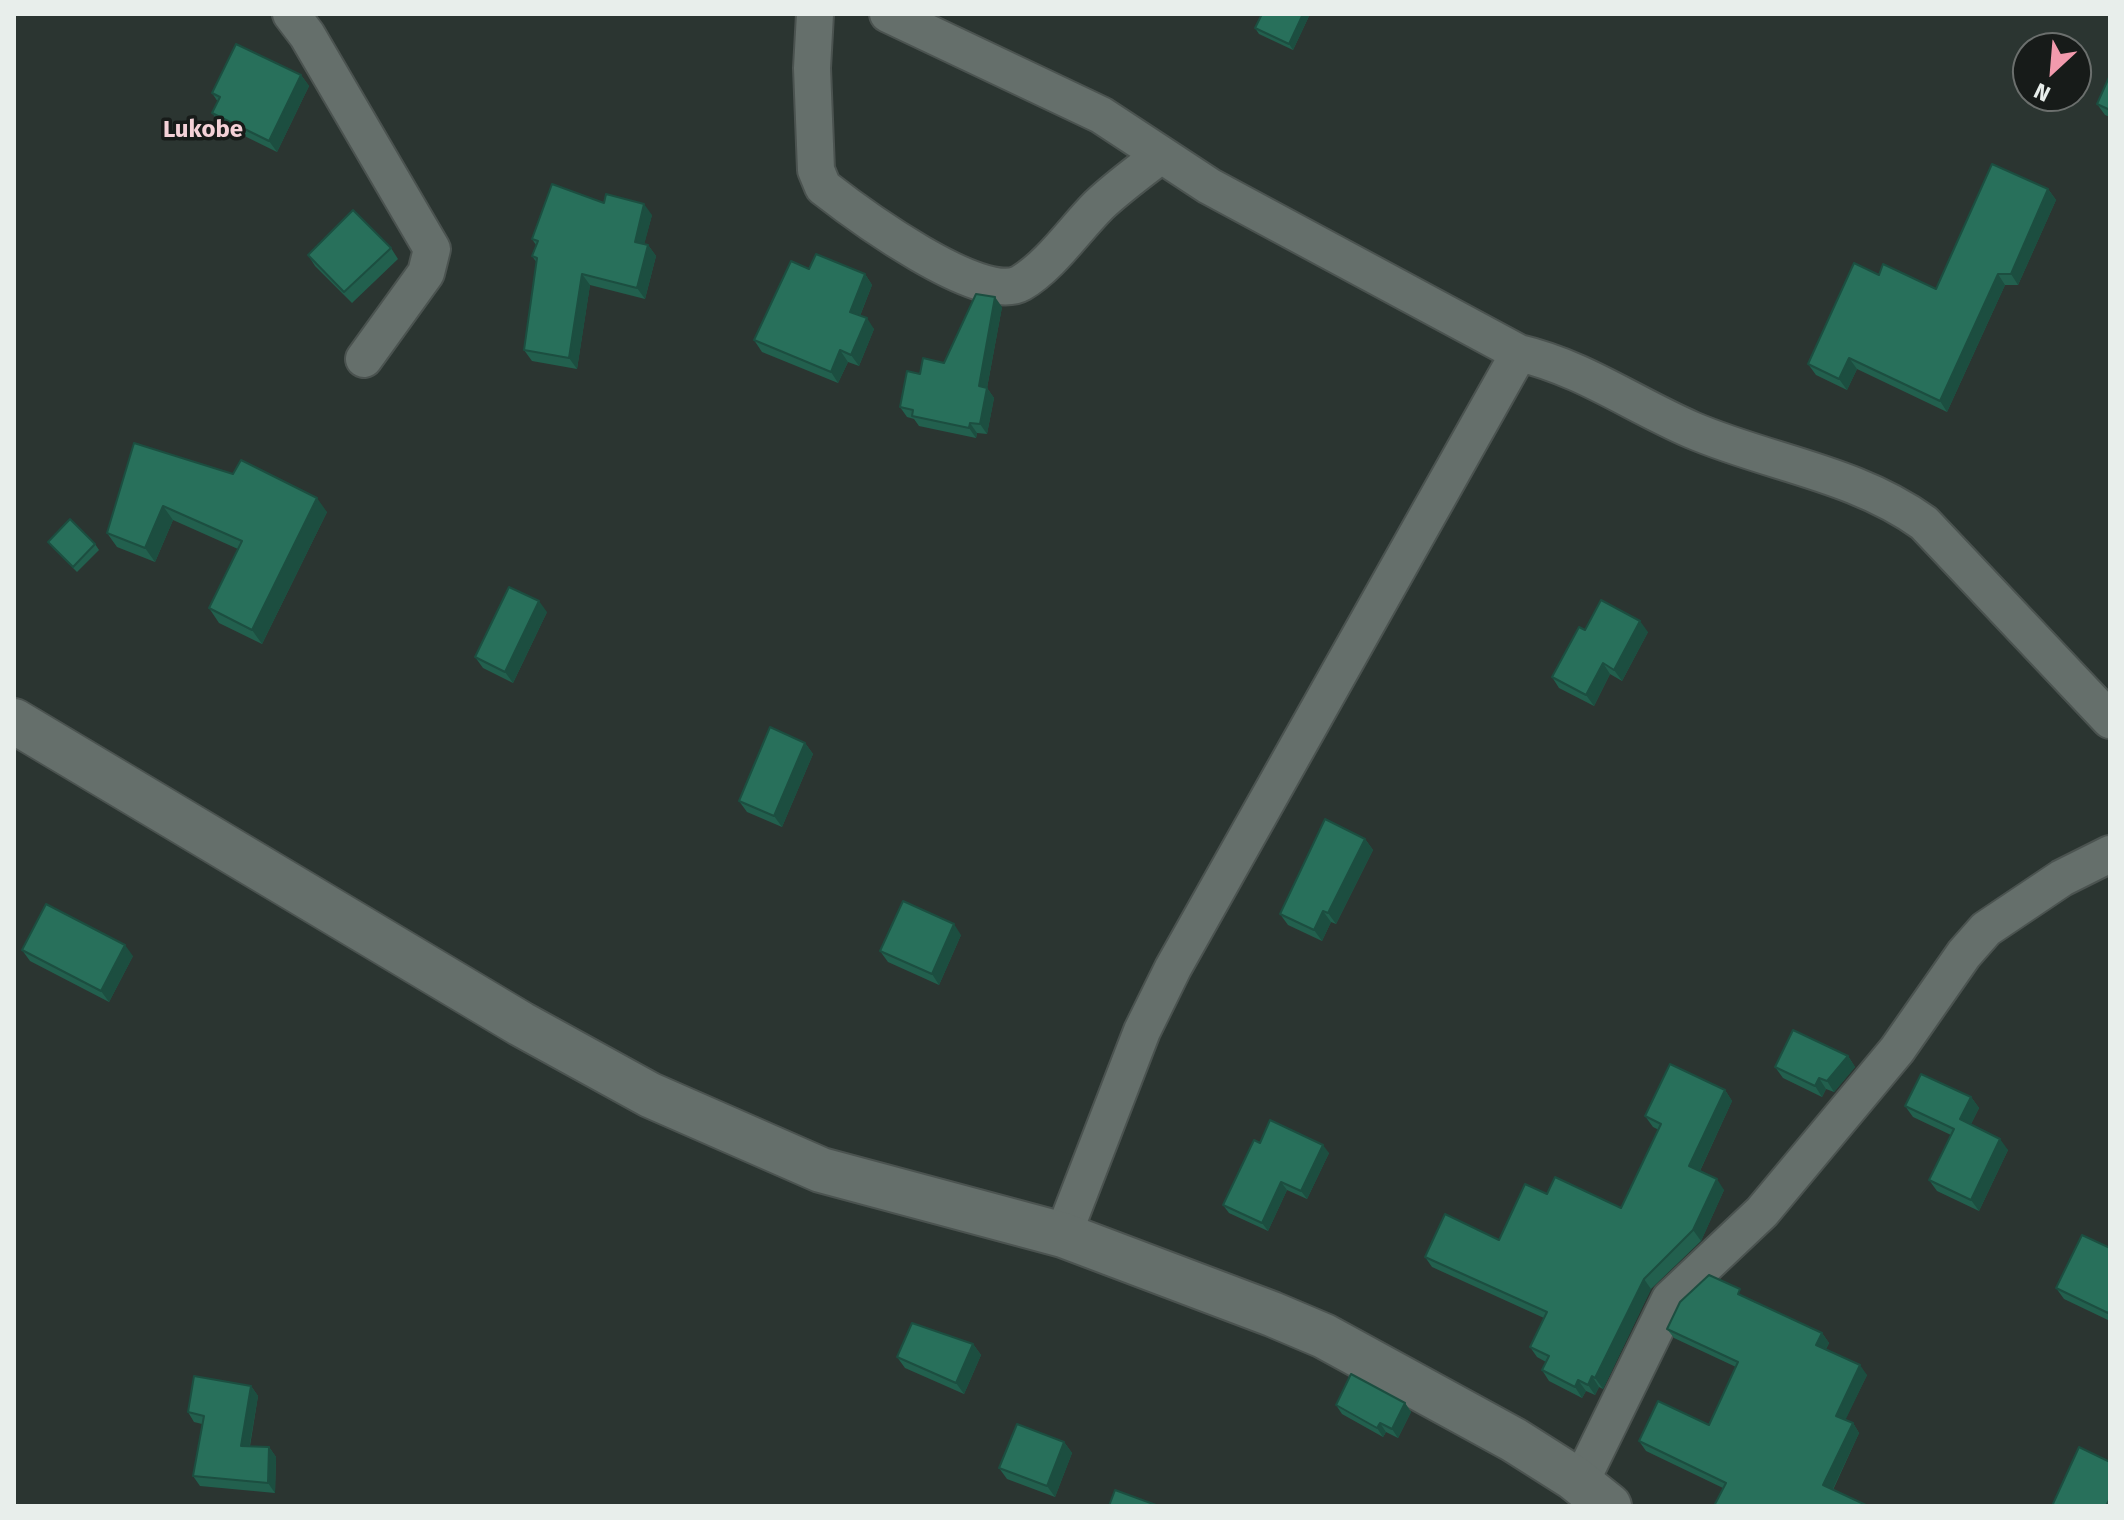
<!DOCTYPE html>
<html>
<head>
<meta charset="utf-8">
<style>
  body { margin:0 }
  #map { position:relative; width:2124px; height:1520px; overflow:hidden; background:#2b3531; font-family:"Fira Sans",sans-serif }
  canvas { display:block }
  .frame { position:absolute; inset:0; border:16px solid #e8eeeb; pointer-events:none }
  .north { position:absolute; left:2012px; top:32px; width:80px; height:80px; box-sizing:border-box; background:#171b19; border:2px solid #6b6f6d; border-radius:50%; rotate:206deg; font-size:22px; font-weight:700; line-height:32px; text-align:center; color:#e8eeeb }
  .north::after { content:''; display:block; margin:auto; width:28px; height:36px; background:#f29aad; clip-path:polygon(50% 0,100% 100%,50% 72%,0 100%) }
</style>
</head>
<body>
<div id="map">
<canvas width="2124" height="1520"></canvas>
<div class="frame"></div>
<div class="north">N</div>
</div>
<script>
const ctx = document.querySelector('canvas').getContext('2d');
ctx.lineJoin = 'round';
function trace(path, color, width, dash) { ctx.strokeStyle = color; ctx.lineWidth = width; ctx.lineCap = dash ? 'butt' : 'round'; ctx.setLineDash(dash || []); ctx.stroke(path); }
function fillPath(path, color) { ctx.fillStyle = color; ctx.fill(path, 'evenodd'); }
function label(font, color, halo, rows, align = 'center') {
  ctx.font = font + ' "Fira Sans",sans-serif'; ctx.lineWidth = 7; ctx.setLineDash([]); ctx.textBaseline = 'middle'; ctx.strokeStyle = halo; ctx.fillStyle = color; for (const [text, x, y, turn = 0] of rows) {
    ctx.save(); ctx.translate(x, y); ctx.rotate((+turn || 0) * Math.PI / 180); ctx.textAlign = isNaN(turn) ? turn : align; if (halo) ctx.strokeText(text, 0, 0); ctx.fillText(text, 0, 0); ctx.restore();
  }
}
const minor = new Path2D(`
  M291,14L307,35L432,249L426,273L364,359
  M815,14L812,68L816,170L823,187C855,212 981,306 1021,283C1051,265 1074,230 1099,205C1118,187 1140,171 1161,155
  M888,14L1101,115L1209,186L1519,353C1583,368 1632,404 1692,430C1769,463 1855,473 1924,523L2110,720
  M1063,1235L1142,1031L1173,968L1519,353
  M1580,1483L1670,1299L1762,1212L1897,1050L1964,954L1986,929L2062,878L2110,854`);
const tertiary = new Path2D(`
  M14,721L521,1024L650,1095L821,1170L1063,1235L1272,1314L1324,1336L1514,1440L1574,1478L1609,1506`);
trace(minor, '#4b5350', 40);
trace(tertiary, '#4b5350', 48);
trace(minor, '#656f6b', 36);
trace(tertiary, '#656f6b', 44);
fillPath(new Path2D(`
  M1262,14H1310L1293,50L1259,34L1255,28Z
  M301,75L309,86L277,152L220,124L212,113L218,102L212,93Z
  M2110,75V117L2105,115L2097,104Z
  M2048,189L2056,200L2018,285H2005L1947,412L1857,369L1847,390L1816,375L1808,364L1879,275L1936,289Z
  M604,203L652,215L644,244L648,245L656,256L645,299L590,285L577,369L532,361L524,350L537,263L532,256L536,245L532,239Z
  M391,248L398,259L352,303L315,266L308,255Z
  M809,269L865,274L872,285L860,316L874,329L859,366L848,362L838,383L762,352L754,340Z
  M1002,307L987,388L994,398L987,434L977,433L976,438L933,429L919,426L914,419L907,417L900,407L920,374L944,363Z
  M134,443L327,512L262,644L219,623L209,608L238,549L173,520L155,562L117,547L107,533Z
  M48,542L95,544L99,550L77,572L52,547Z
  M547,612L513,683L483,668L475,657Z
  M1585,630L1648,632L1622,681L1610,674L1594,706L1559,688L1552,677Z
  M805,743L813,754L782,827L747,812L739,801Z
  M1365,839L1373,850L1336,924L1331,922L1322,941L1288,925L1280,914Z
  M961,935L939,985L888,962L880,951Z
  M22,950L133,956L109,1002L30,961Z
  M1848,1056L1855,1067L1834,1092L1826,1089L1822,1097L1783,1078L1775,1067Z
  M1725,1090L1732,1101L1700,1171L1724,1190L1701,1241L1651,1289L1603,1389L1599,1387L1595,1395L1586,1391L1582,1398L1549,1381L1542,1370L1546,1362L1537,1357L1530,1347L1544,1318L1432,1267L1425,1257L1499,1240L1547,1194L1621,1208L1659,1130L1653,1127L1645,1116Z
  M1971,1097L1979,1108L1971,1124L2008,1150L1979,1211L1937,1191L1929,1180L1951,1135L1913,1117L1905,1106Z
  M1260,1143L1329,1153L1307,1199L1287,1190L1268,1231L1229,1213L1223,1205Z
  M2110,1248V1321L2064,1299L2056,1288Z
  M1746,1298L1822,1333L1829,1343L1826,1349L1867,1375L1845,1420L1853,1423L1859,1433L1833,1490L1723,1488L1646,1451L1639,1441L1709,1425L1736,1367L1674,1338L1667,1329Z
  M973,1344L981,1355L964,1394L905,1368L897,1357Z
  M251,1386L258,1396L250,1446L269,1447L276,1457L275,1493L200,1486L193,1476L202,1424L194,1422L188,1412Z
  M1405,1403L1411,1412L1398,1438L1386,1432L1383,1437L1342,1414L1336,1405Z
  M1064,1442L1072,1453L1055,1497L1007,1479L999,1468Z`), '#22604e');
fillPath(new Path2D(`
  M1303,14H1310L1293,50L1289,44Z
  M301,75L309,86L277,152L269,141Z
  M2048,189L2056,200L2018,285L2011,274Z
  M644,204L652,215L642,253L635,242Z
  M648,245L656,256L645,299L637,288Z
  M582,274L590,285L577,369L569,358Z
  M865,274L872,285L857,323L850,312Z
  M1998,274L2005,285L1947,412L1940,401Z
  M995,297L1002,307L987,388L994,398L987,434L980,424L979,386Z
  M867,318L874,329L859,366L851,355Z
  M840,350L848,362L838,383L831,372Z
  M1849,358L1857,369L1847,390L1839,379Z
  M970,423L977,433L976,438L969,428Z
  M317,498L327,512L262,644L252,630Z
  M163,506L173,520L155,562L145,548Z
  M539,601L547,612L513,683L505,672Z
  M1640,621L1648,632L1622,681L1614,670Z
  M1603,663L1610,674L1594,706L1586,695Z
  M805,743L813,754L782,827L774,816Z
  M1365,839L1373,850L1336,924L1328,913Z
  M1323,911L1331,922L1322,941L1314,930Z
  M954,924L961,935L939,985L932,974Z
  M125,945L133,956L109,1002L101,991Z
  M1848,1056L1855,1067L1834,1092L1827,1081Z
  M1819,1078L1826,1089L1822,1097L1815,1086Z
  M1725,1090L1732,1101L1697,1177L1689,1166Z
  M1971,1097L1979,1108L1968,1130L1960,1119Z
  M2000,1139L2008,1150L1979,1211L1971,1200Z
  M1323,1145L1329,1153L1307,1199L1301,1191Z
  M1717,1179L1724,1190L1701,1241L1693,1230Z
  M1281,1182L1287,1190L1268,1231L1262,1223Z
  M1644,1279L1651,1289L1603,1389L1595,1378Z
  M1822,1333L1829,1343L1823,1355L1816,1345Z
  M973,1344L981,1355L964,1394L956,1383Z
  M1860,1365L1867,1375L1843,1425L1836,1416Z
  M1592,1376L1599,1387L1595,1395L1588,1385Z
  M1578,1380L1586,1391L1582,1398L1575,1387Z
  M251,1386L258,1396L248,1455L241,1446Z
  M1405,1403L1411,1412L1398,1438L1392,1429Z
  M1380,1423L1386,1432L1383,1437L1377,1428Z
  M1853,1423L1859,1433L1830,1495L1823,1485Z
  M1064,1442L1072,1453L1055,1497L1047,1486Z
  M269,1447L276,1457L275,1493L268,1483Z`), '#1c4e40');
const building = new Path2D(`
  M1262,14H1303L1289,44L1255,28Z
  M236,44L301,75L269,141L212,113L220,97L212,93Z
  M2110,75V110L2097,104Z
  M1992,164L2048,189L2011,274H1998L1940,401L1849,358L1839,379L1808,364L1854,263L1879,275L1883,264L1936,289Z
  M552,184L604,203L606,194L644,204L635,242L648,245L637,288L582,274L569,358L524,350L537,258L532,256L538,241L532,239Z
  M353,210L391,248L344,292L308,255Z
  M816,254L865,274L850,312L867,318L851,355L840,350L831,372L754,340L791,261L809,269Z
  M976,294L995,297L979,386L987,388L980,424L970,423L969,428L912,416L913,410L900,407L907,371L920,374L923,358L944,363Z
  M134,443L233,474L241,460L317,498L252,630L209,608L242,541L163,506L145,548L107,533Z
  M70,519L95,544L73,567L48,542Z
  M509,587L539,601L505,672L475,657Z
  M1601,600L1640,621L1614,670L1603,663L1586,695L1552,677L1579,627L1585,630Z
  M770,727L805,743L774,816L739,801Z
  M1325,819L1365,839L1328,913L1323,911L1314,930L1280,914Z
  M903,901L954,924L932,974L880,951Z
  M46,904L125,945L101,991L22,950Z
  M1793,1030L1848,1056L1827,1081L1819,1078L1815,1086L1775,1067Z
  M1670,1064L1725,1090L1689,1166L1717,1179L1693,1230L1644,1279L1595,1378L1592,1376L1588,1385L1578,1380L1575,1387L1542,1370L1549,1356L1530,1347L1547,1312L1425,1257L1445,1214L1499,1240L1525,1184L1547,1194L1555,1177L1621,1208L1661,1124L1645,1116Z
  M1921,1074L1971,1097L1960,1119L2000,1139L1971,1200L1929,1180L1954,1129L1905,1106Z
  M1270,1120L1323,1145L1301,1191L1281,1182L1262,1223L1223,1205L1254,1140L1260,1143Z
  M2082,1235L2110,1248V1309L2108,1313L2056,1288Z
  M1709,1275L1740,1289L1738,1294L1822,1333L1816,1345L1860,1365L1836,1416L1853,1423L1823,1485L1868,1506H1714L1726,1483L1639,1441L1658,1401L1709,1425L1738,1362L1667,1329L1680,1302Z
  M912,1323L973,1344L956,1383L897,1357Z
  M1351,1374L1405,1403L1392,1429L1380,1423L1377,1428L1336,1405Z
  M194,1376L251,1386L241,1446L269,1447L268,1483L193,1476L204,1416L188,1412Z
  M1017,1424L1064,1442L1047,1486L999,1468Z
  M2079,1447L2110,1462V1498L2106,1506H2052Z
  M1115,1490L1156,1505V1506H1109Z`);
fillPath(building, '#28705b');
trace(building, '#1c4e40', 2);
label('bold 24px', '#f4d1d7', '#171b19', [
  ["Lukobe",203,130]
]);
</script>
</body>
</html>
